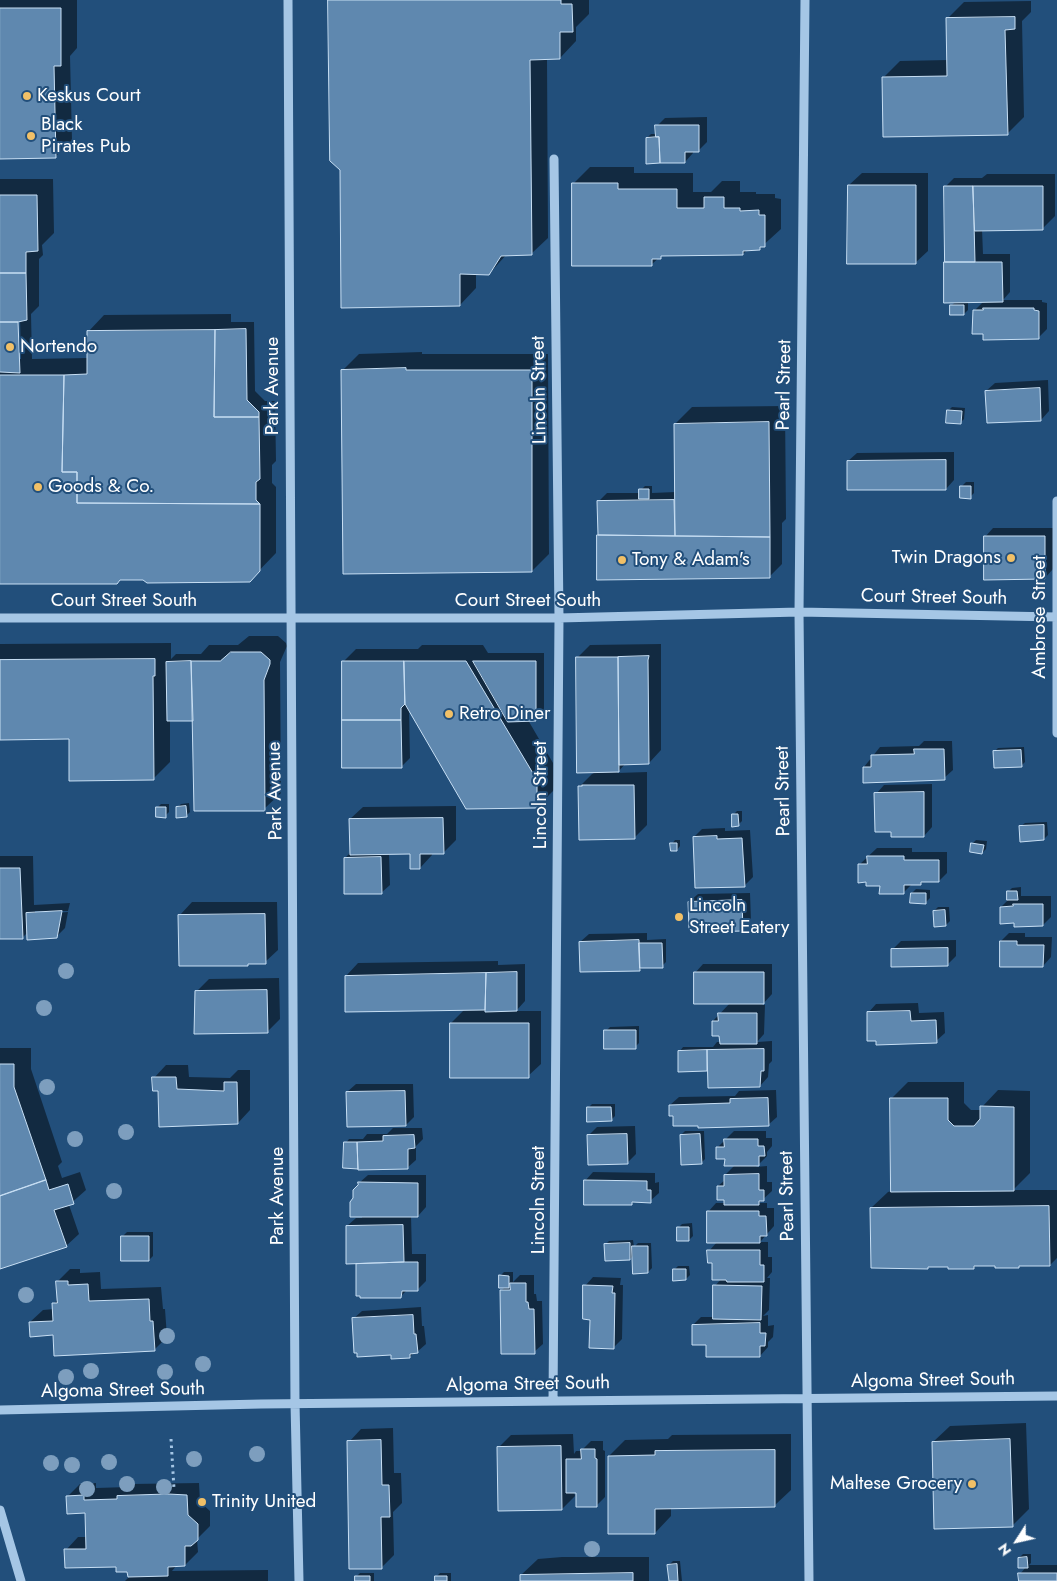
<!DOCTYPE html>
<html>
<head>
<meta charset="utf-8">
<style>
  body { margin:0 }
  #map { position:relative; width:1057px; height:1581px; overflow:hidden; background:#224f7b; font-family:Jost,sans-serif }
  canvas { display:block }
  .north { position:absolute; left:992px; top:1516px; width:50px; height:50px; -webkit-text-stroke:4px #224f7b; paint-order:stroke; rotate:235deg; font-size:14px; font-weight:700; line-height:20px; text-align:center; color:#fff }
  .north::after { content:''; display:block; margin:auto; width:18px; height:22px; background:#fff; clip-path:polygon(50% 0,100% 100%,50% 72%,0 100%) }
</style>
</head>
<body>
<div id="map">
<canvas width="1057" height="1581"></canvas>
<div class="north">N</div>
</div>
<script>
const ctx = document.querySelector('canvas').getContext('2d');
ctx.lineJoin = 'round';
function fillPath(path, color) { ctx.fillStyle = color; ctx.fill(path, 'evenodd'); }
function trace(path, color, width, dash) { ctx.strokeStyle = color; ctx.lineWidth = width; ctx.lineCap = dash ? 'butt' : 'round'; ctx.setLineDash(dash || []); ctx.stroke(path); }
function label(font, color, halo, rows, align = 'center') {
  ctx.font = font + ' Jost,sans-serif'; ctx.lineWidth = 4; ctx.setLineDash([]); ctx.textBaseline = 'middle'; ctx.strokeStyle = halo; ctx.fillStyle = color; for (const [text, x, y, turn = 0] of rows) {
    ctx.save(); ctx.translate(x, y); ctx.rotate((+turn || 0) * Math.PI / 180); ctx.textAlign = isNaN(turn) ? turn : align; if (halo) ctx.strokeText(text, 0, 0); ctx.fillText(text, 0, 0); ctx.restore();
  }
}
fillPath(new Path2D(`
  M0,0H77V48L70,56L72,140L55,157L0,158Z
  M329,0H589V14L576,27V41L560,58H547L548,238L531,254H507L489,274L476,273V288L460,305L341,169Z
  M1031,1V12L1022,21L1024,117L1007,134L883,78L900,61L948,60L947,19L964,2Z
  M707,117V142L699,150L693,151V153L685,162L647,138L651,134H657V126L665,118Z
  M590,167H634V173H693V192H711L722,181H740V192H756V194H775V198L781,199V229L759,249H748L743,254H663L651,265L573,184Z
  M862,173H928V251L915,263L849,185Z
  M987,174H1055V216L1042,229H982L983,254H1010V292L1003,300H1042V302L1047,303V329L1038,338L984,333L974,311L984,301H968V310L964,314L951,306L956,301L945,187L954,178H982Z
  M0,179H53L54,233L42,245L43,255L39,259V306L31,314L32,359L88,358V332L104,315L231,314V322H254L255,391L265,401H275L276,461L272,465V483L276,487V553L249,581L144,579L0,583ZM17,316H20L21,359H18Z
  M422,352V354H548L549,554L532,571L343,370L359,354Z
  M1048,380L1049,411L1041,420L986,391L995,383Z
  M785,406L786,519L782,523V564L770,576L598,536L599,501L607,493H641V490L645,486H652V493L676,492L675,424L692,407Z
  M952,407L965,408L964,419L960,423L948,411Z
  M954,452V480L946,489L848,461L857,453Z
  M966,482H974V493L970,497L962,486Z
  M993,528H1053V569L1045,578L985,537Z
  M249,636H278L286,643L287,646L280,662L281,793L264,809L193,719L170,720V762L153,779L70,738L0,739V644L171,643V659L176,654H201L209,645H238Z
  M661,644V750L649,763H626L617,773L647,772V825L634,838L579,787L592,774L598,771L577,658L590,645Z
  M422,645H483L488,653H544V712L536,720H528L553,763L554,790L537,807L409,709L410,758L401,767L343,662L356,649H418Z
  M924,741H952L953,770L944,778L864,767L880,747L919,746Z
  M1024,747L1025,762L1021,766L994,752L998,748Z
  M932,784V827L924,836L892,831L876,794L884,785Z
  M189,803L190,812L186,816L177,808L181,804Z
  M161,804H169V812L165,816L157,808Z
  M456,806V840L443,853H432V855L420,868L411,853H389L390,885L381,893L345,858L351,852L350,819L363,807Z
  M737,811H742V821L738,825L733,815Z
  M1047,822L1048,835L1044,839L1021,826L1025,823Z
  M725,828V831L750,830L753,877L744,886L694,837L702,829Z
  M675,840H680V846L677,850L672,844Z
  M976,840L987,841L986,849L982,853L972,844Z
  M877,848H912V852H947V873L939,881H924L920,884H912L903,893L881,885L859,865Z
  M0,856H33L34,905L70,903L68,911H35V914L68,912L65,928L56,937L28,932L22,938H0Z
  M1021,887V896H1051V917L1043,925L1015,922L1001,907L1008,900V892L1012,888Z
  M916,889L930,890V898L926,902L912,893Z
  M750,893L751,921L743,930L689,902L698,894Z
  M192,902H277L278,950L265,962L249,963L248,964L180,915Z
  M938,907H949L950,921L946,925L934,911Z
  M647,933V940L666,939V962L662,966L642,967L640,970L580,942L589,934Z
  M1009,933H1025V937H1052L1051,957L1043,966L1001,941Z
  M956,940V956L947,965L892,950L901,941Z
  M498,961V965L525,964V1001L516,1011H541V1064L528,1076L451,1023L465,1009L346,976L358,963Z
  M703,964H772V994L762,1005H765L764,1034L757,1042L772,1041V1061L769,1064L768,1077L760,1086L709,1068L707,1070L680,1051L683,1047H713L717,1042H721V1035L713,1021L730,1003L695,973Z
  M279,978L280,1019L267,1032L196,992L209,979Z
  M918,1003L919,1013L944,1012L945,1033L936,1041L868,1013L876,1004Z
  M639,1026V1043L635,1047L606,1031L610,1027Z
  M0,1048H31V1069L62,1162L58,1166L62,1178L80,1172L86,1190L69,1205L79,1234L66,1246L0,1268Z
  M166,1065H188L189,1077L230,1078L238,1070H250V1110L238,1123L154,1078Z
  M908,1082H964V1103L971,1110H982V1107L998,1090L1030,1091V1173L1013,1190H1057V1258L1050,1265H1021L1018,1267L976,1265L974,1268L930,1265L928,1268L871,1208L888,1192L892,1191L891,1099Z
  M356,1084H413L414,1117L406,1125L347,1092Z
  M776,1090L777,1117L768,1125H699L674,1115L670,1105L679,1097L735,1096L739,1091Z
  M592,1104H615V1116L611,1120L588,1108Z
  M635,1126L636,1154L627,1163L589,1135L597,1127Z
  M393,1128H422L423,1139L416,1146V1160L407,1168L346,1143L349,1139H363L367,1134H387Z
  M685,1131H704L705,1159L701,1163L681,1135Z
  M734,1131H766V1138H772V1146L767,1152V1156L756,1167L767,1166V1182H772V1191L759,1203H767V1208H774V1226L760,1242H768V1257H772V1272L767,1278H770L769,1310L763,1316L768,1315V1326L774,1325L773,1337L768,1342V1347L760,1356L707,1344L693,1325L701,1317H714L715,1286L721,1279L709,1251L717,1242L708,1212L716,1203H725V1199L718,1186L725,1180V1175L735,1165L717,1148Z
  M593,1172L655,1173V1183L659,1182V1193L650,1201H634L631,1204L585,1181Z
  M368,1175H426V1207L418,1216H411L412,1254H426V1281L417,1290H407L401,1296L358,1294L357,1262L347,1226L356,1218H362L359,1183Z
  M692,1223L693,1236L689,1240L678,1228L682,1224Z
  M127,1232H153V1256L149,1260L123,1236Z
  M633,1240L634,1247L638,1243H651L652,1268L648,1272L634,1255L630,1259L605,1245L609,1241Z
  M678,1266H689L690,1275L686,1279L674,1270Z
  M70,1269H80V1273L100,1272L101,1289L161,1287L163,1309H165L167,1337L154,1350L54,1334L30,1322L43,1310L54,1309V1304L58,1299L57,1282Z
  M504,1272H513V1282L520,1275H534V1294H536L537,1301H542L543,1344L534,1352L501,1291L505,1287L500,1276Z
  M593,1277L621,1278L620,1285H623L622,1339L613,1348L591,1318L585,1286Z
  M421,1307L422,1326H424L426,1344L417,1352H414L410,1357L358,1352L353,1319L362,1311Z
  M1026,1423L1029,1509L1012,1526L933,1442L950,1426Z
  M393,1428L394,1473H401L402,1503L393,1512L394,1555L381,1568L349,1442L361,1429Z
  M573,1434L574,1454L576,1451H583V1449L591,1441H603V1450L605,1451V1497L596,1506L577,1492H574L575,1496L562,1509L498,1448L511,1435Z
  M791,1434V1490L774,1506L671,1507V1516L655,1533L609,1456L625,1440L668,1439L672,1435Z
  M96,1483V1488L128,1487L131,1484L199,1483L200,1502L210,1511V1526L197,1539L198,1552L185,1565H177L172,1571L268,1570V1581H125L129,1577V1570L66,1550L78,1537H86V1512L68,1496L80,1484Z
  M1023,1554H1031V1563L1029,1565H1057V1581H1020V1574L1026,1567L1019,1558Z
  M562,1557H649V1581H521V1575L538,1559Z
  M673,1561H680L682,1581H670L669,1565Z
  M360,1573H374V1581H356V1577Z
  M440,1573H451V1581H437L436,1577Z`), '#0007');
const building = new Path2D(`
  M328,0H561V4H572L573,32H560V59L530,60L532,255L501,256L489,275L460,274V306L341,308L340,170L330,161Z
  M0,8H61V66H54L56,158L0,159Z
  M1015,17V29L1005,30L1008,135L883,137L882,77L947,76L946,18Z
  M655,125H699V152H685V163H660L659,137H656Z
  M659,137L660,163L646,164V138Z
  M572,183H618V189H677V208H704V197H724V208H740V211L759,210V215H765V247H760V250L743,251V255L661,256V259H652V266H572Z
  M848,185H916V264H847Z
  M944,186H973L975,262H945Z
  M973,186H1043V230L975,231Z
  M0,195H37L38,251L26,252V273H0Z
  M944,262H1002L1003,302L944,303Z
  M0,273H26L27,320L18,322H0Z
  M950,305H964V315H950Z
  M983,308H1034V310L1039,311V339L983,340V334H972L973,310H983Z
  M0,322H18L20,373L0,372Z
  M246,329L247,400L259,412V417H214L215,330Z
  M215,330L214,417H259L260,479L256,482V500L260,504L77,503V472H62L64,375L87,374V331Z
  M406,368V370H532V572L343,574L341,370Z
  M0,375H64L62,472H77V503L260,504V571L250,582L147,583L143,580H120L117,584H0Z
  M1040,388L1041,421L987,423L985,391Z
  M947,410L962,411L961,424L946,423Z
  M769,422L770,537L675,536L674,424Z
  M946,460V490H847V461Z
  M960,486H971V499L960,498Z
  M639,489H649V499H639Z
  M674,500L675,536L598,535L597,501Z
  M597,535L770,537V578L597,580Z
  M984,536H1045V579L984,580Z
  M231,652H261L270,660V664L264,680L265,811H194L191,661H220Z
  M649,656L648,660L649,764L619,765L618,657Z
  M576,657H618L619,772L577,773Z
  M155,659V676H153L154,780L69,781V739L0,740V660Z
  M191,661L193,721H167L166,662Z
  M342,661H404L405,704L401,708V720H342Z
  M404,661H466L537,780V808L466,809L405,704Z
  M473,661H536V721L508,722Z
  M342,720H401L402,768H342Z
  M914,749H944L945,780L863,783V767H871V755L914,754Z
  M1021,750L1022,767L994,768L993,751Z
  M582,785H634L635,839L579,840L578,786H582Z
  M924,792V837H891V832H875L874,793Z
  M186,806L187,817L176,818V807Z
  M156,807H166V818L156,817Z
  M732,814H738L739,826L732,827Z
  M443,818L444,854H420V869H410V854L350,855L349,819Z
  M1044,825V840L1020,842L1019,826Z
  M717,836V839L742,838L745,887L695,888L693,837Z
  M670,843H677V851H671Z
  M971,843L984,845L982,854L970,852Z
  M867,856H904V860H939V882H921V885H904V894H879L880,886H866V882L858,883V864H867Z
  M381,857L382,894H344V858Z
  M0,868H20L23,939H0Z
  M1007,891H1017L1018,900H1007Z
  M911,893H926V904L910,903Z
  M742,900L743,931L704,932V929H689L688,902Z
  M1013,904H1043V926L1014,927V923L1000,924V907L1013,906Z
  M945,910L946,926L934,927L933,911Z
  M62,911L57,938L27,940L26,913Z
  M265,914L266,964H248V966H179L178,915Z
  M639,940L640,971L580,972L579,942Z
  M1000,941H1017V945H1044L1043,967H1000Z
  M639,943H662L663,968H640Z
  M948,948V966L891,967V949Z
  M517,972V1011L485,1012L486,973Z
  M694,972H764V1004H694Z
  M486,973L485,1010L345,1012V976Z
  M267,990L268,1033L194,1034L195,991Z
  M910,1011L911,1021L936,1020L937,1043L876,1045V1041H867V1012Z
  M718,1013H757V1044H720L719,1036H712V1021H718Z
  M450,1023H529V1078H450Z
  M604,1030H636V1049H604Z
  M764,1049V1071H761L760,1087L708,1088L707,1050Z
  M707,1050V1071L678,1072V1051Z
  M0,1064H14V1087L46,1180L0,1196Z
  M152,1077H176L177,1089L224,1091V1082H237L238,1124L159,1127L158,1091H153Z
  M405,1091L406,1126L347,1127L346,1092Z
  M768,1098L769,1126L698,1128V1126H673V1116H669V1105L730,1103V1099Z
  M890,1098H948V1120L954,1126H974L980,1119V1106L1014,1107V1191L891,1192Z
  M587,1107H611L612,1121L587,1122Z
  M627,1134L628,1164L588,1165L587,1135Z
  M700,1134L702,1164L681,1165L680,1135Z
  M414,1135L415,1148L408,1149V1169L358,1170L357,1142L383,1141V1136Z
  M724,1139H758V1146H764L765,1156H759V1166H724L725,1159H716V1147H724Z
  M344,1142H357L358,1169L343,1168Z
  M759,1174V1190H764V1201H759V1205H724V1200H717V1186H724V1175Z
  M46,1180L49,1190L68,1184L74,1204L54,1210L67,1247L0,1269V1196Z
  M584,1180L647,1181V1190H651V1203L632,1202V1205H584Z
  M358,1182L418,1183V1217H350V1202L353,1198V1190L358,1185Z
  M1049,1206L1050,1266H1019V1268H995V1266H974V1269H948V1267H928V1269L871,1268L870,1208Z
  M707,1211H759V1216H766L767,1236H760V1243H707Z
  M403,1225L404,1262L346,1264V1226Z
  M677,1227H689V1241H677Z
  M121,1236H149V1261H121Z
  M630,1243V1260L605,1261L604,1244Z
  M632,1246H648V1273L633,1274Z
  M707,1250H760V1265H764V1282H727L726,1280H712V1263H708Z
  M404,1262H418V1291H402L401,1298H360V1296H356V1264Z
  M673,1269H686V1280L673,1281Z
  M499,1275L509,1276V1288H499Z
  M56,1281H68V1285L88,1284L89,1301L149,1299L150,1321H153L155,1351L54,1356L53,1335L30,1337L29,1322L53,1321L52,1303H57Z
  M510,1283H526V1302H528L529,1309H534L535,1354H501L500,1290H510Z
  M583,1285L613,1286L612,1293H615L614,1349L589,1348L590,1320L583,1319Z
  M713,1285L762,1286L761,1320L713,1319Z
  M413,1315L414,1334H416L418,1353L410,1354V1358L391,1359V1355L357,1357V1353H354L352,1318Z
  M760,1323V1333H766L765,1346H760V1357H706V1345H692V1325Z
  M1010,1439L1013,1527L934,1529L932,1442Z
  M381,1440L382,1485H389L390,1517H381L382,1569H349L347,1441Z
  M561,1446L562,1510L498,1511L497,1447Z
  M581,1449H595V1458L597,1459V1507H576V1493H566V1459H581Z
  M775,1450V1507L655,1509V1534H608V1456L655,1455V1451Z
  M168,1494L187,1495L188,1515L198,1524V1540L191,1546H185V1566L168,1567V1576L128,1577L127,1572H116V1567L65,1568L64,1549H86L85,1513L67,1514L66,1496L84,1495V1500L117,1499V1496Z
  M1027,1557L1028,1568H1018V1558Z
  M677,1564L678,1581H669L667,1565Z
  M633,1573V1581H520V1575Z
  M1018,1573H1057V1581H1019Z
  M355,1576H370V1581H355Z
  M435,1576H447V1581H435Z`);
fillPath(building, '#5f88af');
trace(building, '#c8dff4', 1);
trace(new Path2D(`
  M171,1439L174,1489`), '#a5c6e5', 3, [2.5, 4]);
trace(new Path2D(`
  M288,0L295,1403L299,1581
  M805,0L799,612L809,1581
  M1057,501V733
  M0,618H559L799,612L1057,617
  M553,1400L559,618L554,159
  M0,1410L261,1404L1057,1396
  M0,1510L21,1581`), '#a5c6e5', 9);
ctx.fillStyle = '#7d9ebe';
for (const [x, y] of [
  [66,971],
  [44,1008],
  [47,1087],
  [126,1132],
  [75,1139],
  [114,1191],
  [26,1295],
  [167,1336],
  [203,1364],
  [91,1371],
  [165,1372],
  [66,1377],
  [257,1454],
  [194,1459],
  [109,1462],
  [51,1463],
  [72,1465],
  [127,1484],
  [164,1487],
  [87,1489],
  [592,1549]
]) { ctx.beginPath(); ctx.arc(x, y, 8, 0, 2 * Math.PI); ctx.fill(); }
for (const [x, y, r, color] of [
  [27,96,5,"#f1c067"],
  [31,136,5,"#f1c067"],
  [10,347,5,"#f1c067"],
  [38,487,5,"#f1c067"],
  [1011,558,5,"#f1c067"],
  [622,560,5,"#f1c067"],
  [449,714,5,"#f1c067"],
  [679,917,5,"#f1c067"],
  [972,1484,5,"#f1c067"],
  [202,1502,5,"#f1c067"]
]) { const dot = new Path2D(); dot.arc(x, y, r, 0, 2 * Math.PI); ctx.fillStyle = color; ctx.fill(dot); trace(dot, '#224f7b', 2); }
label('19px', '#fff', '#224f7b', [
  ["Keskus Court",37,96],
  ["Black",41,125],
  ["Pirates Pub",41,147],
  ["Nortendo",20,347],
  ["Goods & Co.",48,487],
  ["Twin Dragons",1001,558,"right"],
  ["Tony & Adam's",632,560],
  ["Retro Diner",459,714],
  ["Lincoln",689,906],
  ["Street Eatery",689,928],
  ["Maltese Grocery",962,1484,"right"],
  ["Trinity United",212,1502]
], 'left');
label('19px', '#fff', '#224f7b', [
  ["Pearl Street",785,385,-89],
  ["Park Avenue",273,386,-90],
  ["Lincoln Street",540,390,-91],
  ["Court Street South",934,598,1],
  ["Court Street South",124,601],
  ["Court Street South",528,601],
  ["Ambrose Street",1040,617,-90],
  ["Park Avenue",276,791,-91],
  ["Pearl Street",784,791,-91],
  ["Lincoln Street",541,795,-90],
  ["Park Avenue",278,1196,-90],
  ["Pearl Street",788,1196,-91],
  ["Lincoln Street",539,1200,-90],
  ["Algoma Street South",933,1381,-1],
  ["Algoma Street South",528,1385,-1],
  ["Algoma Street South",123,1391,-1]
]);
</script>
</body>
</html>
